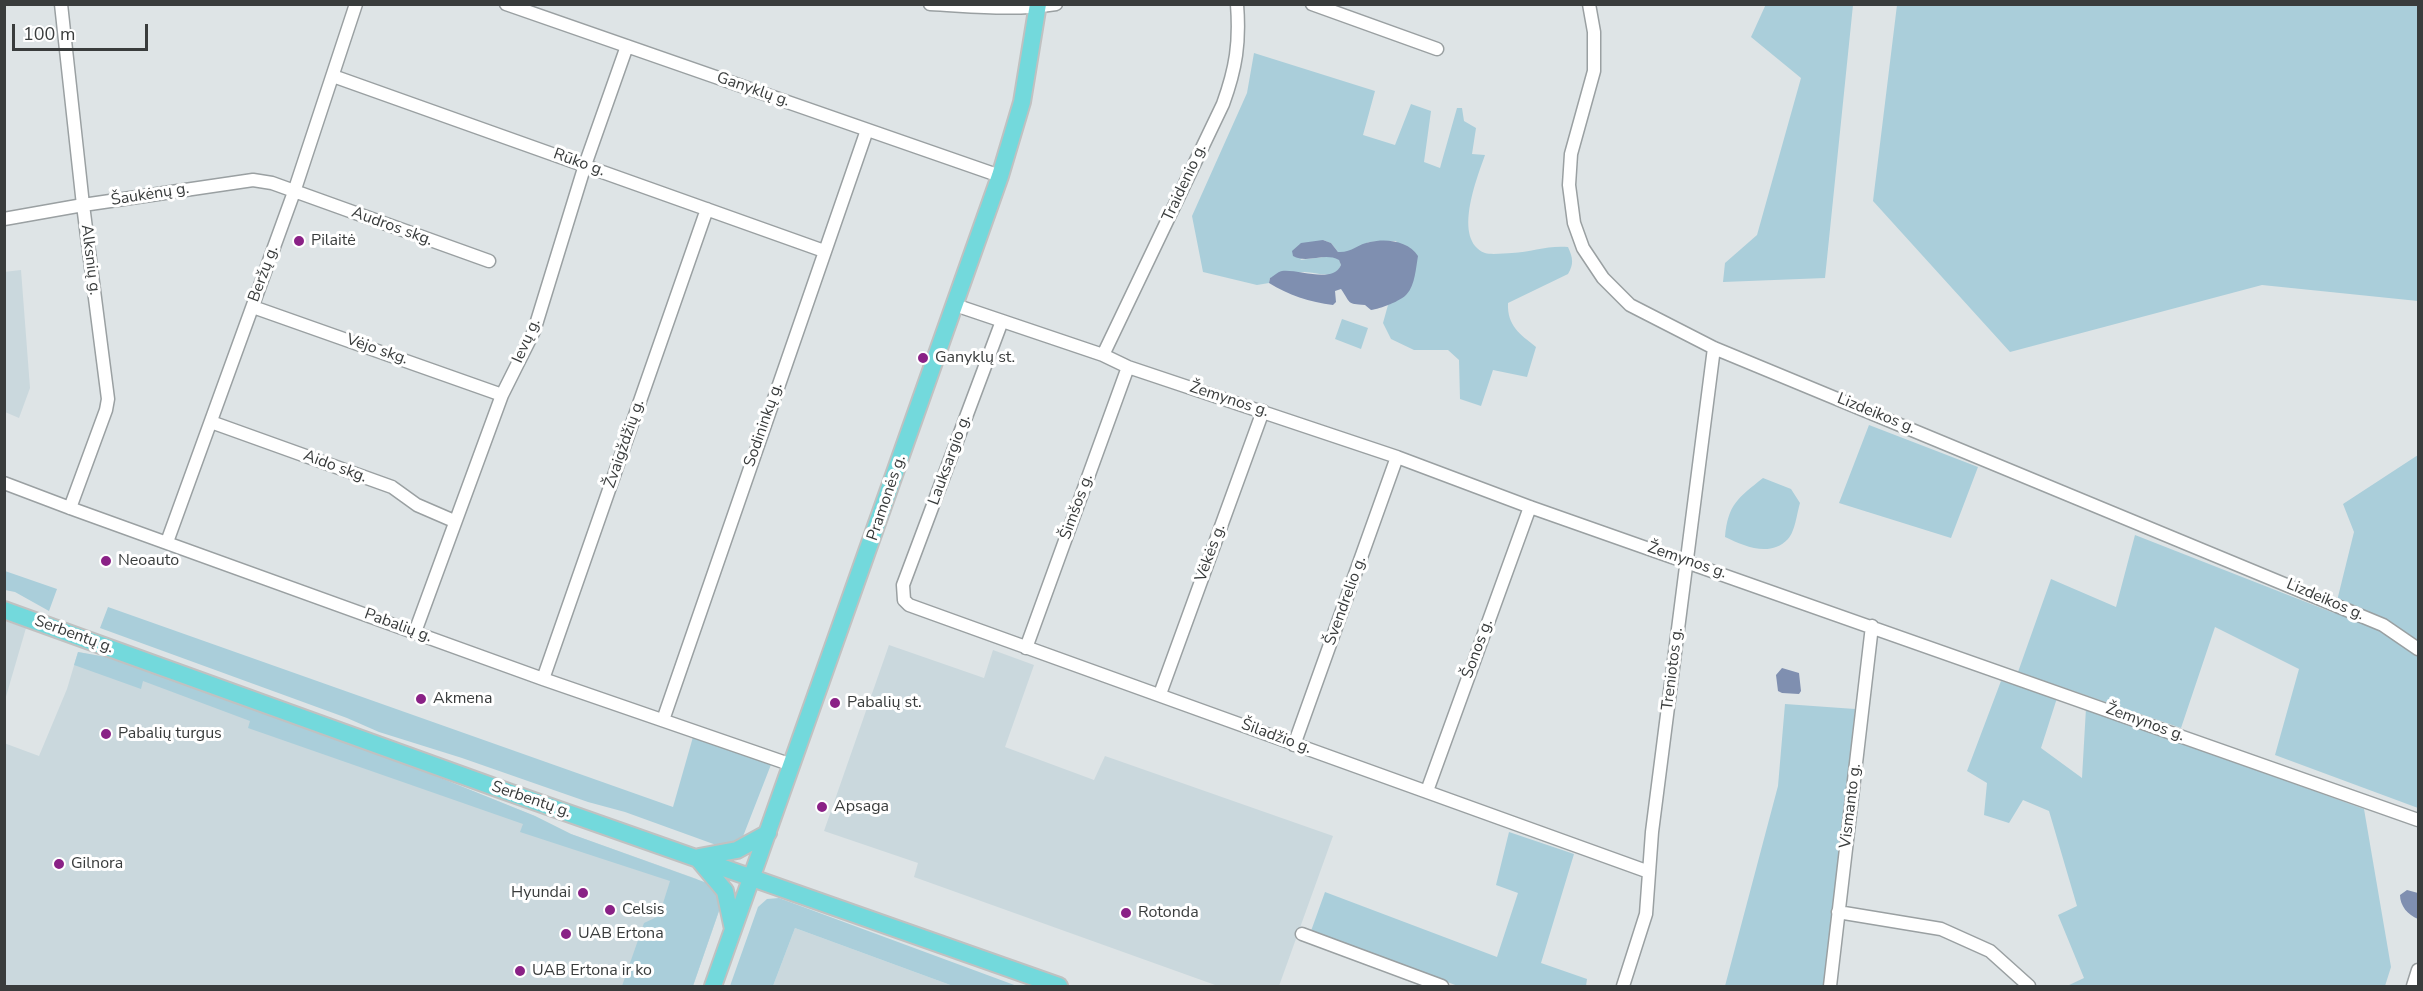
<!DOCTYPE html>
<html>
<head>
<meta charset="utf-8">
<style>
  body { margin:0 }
  #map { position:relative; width:2423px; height:991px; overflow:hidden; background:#dee4e6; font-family:"Nunito Sans",sans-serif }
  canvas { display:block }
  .frame { position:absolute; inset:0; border:6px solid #393c3c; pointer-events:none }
  .scale { position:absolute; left:12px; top:24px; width:136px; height:27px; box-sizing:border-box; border:3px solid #393c3c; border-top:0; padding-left:8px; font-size:18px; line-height:21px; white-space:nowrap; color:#393c3c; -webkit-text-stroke:4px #fff; paint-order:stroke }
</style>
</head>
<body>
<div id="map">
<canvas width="2423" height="991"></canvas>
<div class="frame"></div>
<div class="scale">100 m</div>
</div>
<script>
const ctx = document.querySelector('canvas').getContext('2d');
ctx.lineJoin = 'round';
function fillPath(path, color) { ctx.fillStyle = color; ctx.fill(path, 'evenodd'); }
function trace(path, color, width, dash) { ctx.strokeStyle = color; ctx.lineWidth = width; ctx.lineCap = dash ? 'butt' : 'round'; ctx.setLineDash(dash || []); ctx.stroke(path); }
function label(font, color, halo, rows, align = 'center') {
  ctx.font = font + ' "Nunito Sans",sans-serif'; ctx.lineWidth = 6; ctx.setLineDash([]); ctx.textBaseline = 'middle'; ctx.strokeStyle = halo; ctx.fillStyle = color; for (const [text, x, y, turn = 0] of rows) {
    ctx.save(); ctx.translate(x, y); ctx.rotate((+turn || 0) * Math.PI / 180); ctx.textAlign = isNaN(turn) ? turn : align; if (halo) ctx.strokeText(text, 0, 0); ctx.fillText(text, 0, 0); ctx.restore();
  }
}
fillPath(new Path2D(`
  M21,270L30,388L19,418L5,412L4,272Z
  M5,621L26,628L5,700L4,621Z
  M889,645L984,678L993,650L1034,665L1005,747L1094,780L1105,756L1333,836L1279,986H1218L914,877L918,863L824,831Z
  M78,652L106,657L411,766L535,816L571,834L697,879L720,908L693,986H5L4,743L39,756L67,689Z
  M795,928L953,986H773Z`), '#cad8dd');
fillPath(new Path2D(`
  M1766,4L1853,5L1825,278L1723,282L1725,263L1757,235L1801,78L1751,37Z
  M1897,5H2418V301L2262,285L2010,352L1873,201Z
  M1254,53L1375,91L1363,135L1395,145L1411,104L1431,111L1424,162L1440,168L1457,108H1462L1464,121L1476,128L1472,154L1485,155C1477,178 1452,240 1485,253C1492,255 1505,253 1512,253C1531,252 1549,245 1568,247C1573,258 1574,264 1568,274L1508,303C1507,326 1520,334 1536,347L1527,377L1493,370L1481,406L1460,399L1459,360L1448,350H1414L1391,339L1383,323L1388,305L1407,294L1414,276L1396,241L1369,242L1346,253L1338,252L1331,243L1323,240L1300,260L1332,256L1339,259L1341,265C1334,282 1316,271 1303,272C1292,273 1281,276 1270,278L1269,283L1257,285L1203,272L1192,216L1247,93Z
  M1342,319L1368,328L1361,349L1335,339Z
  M1869,425L1978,467L1951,538L1839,503Z
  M2418,455V808L2275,755L2299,669L2215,627L2181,728L2018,672L2051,579L2116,607L2135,535L2334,613L2354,532L2343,504Z
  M1763,478L1791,489L1800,503C1797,513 1795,532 1788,539C1770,558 1744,546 1725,537C1728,504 1738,498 1763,478Z
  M5,571L57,589L49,611L15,592L5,590Z
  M108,607L673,807L693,737L772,762L742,839L732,845L719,846L625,812L588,802L462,758L379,732L347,718L100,628Z
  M78,652L106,657L411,766L535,816L571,834L710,884L720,898V908L693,986H622L644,923L659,916L670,881L520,832L523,824L248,728L250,721L143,681L141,689L74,665Z
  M2001,681L2057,698L2041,748L2082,778L2086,708L2364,809L2391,967L2385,986H2067L2084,978L2058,915L2077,906L2049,811L2023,800L2009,823L1984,815L1987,783L1967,771Z
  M1785,704L1855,709L1827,986H1725L1778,786Z
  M1509,832L1574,854L1541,963L1587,979L1586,986H1458L1311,931L1325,892L1497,957L1518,893L1496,885Z
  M779,898L1017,986H953L795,928L773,986H730L758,907L767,899Z`), '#aaceda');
fillPath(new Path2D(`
  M1323,240L1331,243L1338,252C1351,253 1358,244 1370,242C1386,238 1409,241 1418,256C1416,267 1415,285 1407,294C1401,301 1380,309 1371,310L1365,305C1346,303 1352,305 1341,289L1335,291L1336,302L1333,305C1310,302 1288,295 1269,283L1270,278C1274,276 1277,272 1282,271C1299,269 1333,284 1341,265L1339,260C1324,252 1308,264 1293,256L1292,251L1301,243Z
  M1782,668L1799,673L1801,691L1799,694L1782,693L1778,691L1776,675Z
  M2407,890L2418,893V919C2408,915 2400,906 2400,895Z`), '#7f8fb0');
const minor = new Path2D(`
  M61,4L83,205L108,399L106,410L70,508
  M506,4L1000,176
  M930,4C972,6 1014,11 1056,4
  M1312,4L1437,49
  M1589,4L1594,32V71L1571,154L1569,185L1574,223L1583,248L1603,278L1630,305L1714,348L2383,625L2418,649
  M333,76L824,251
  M4,219L83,205L253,180L272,183L489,261
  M955,305L1103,355L1128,367L1397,457L1530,507L2418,820
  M253,307L502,395
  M1002,321L903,585L904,600L909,605L1649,872
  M1103,355L1223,104C1236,68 1240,43 1237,4
  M211,422L392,487L417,505L454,521
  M4,483L70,508L543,679L792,765
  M167,542L294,192L356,4
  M415,632L502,395L534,331L585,165L627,46
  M1026,648L1128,367
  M543,679L707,209
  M1160,694L1263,411
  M663,720L867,130
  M1294,745L1397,457
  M1427,791L1530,507
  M1838,912L1941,929L1990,951L2029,986
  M1302,934L1442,986
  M1623,986L1646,914L1652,832L1714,348
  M1830,986L1872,626
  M2413,986L2418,970`);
const major = new Path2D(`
  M4,610L508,792L1059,986
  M699,857L737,850L768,833
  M699,860L725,891L733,929
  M713,986L1000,176L1022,102L1038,4`);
trace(minor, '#9aa0a2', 15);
trace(major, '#c0c1c1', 20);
trace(minor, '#fff', 12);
trace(major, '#73d9dc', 16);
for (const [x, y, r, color] of [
  [299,241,6,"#8a2186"],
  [923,358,6,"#8a2186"],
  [106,561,6,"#8a2186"],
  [421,699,6,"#8a2186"],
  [835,703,6,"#8a2186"],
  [106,734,6,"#8a2186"],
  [822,807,6,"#8a2186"],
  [59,864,6,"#8a2186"],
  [583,893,6,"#8a2186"],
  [610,910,6,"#8a2186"],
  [1126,913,6,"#8a2186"],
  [566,934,6,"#8a2186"],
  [520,971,6,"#8a2186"]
]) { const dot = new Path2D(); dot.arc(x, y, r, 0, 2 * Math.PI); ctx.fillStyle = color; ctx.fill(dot); trace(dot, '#fff', 2); }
label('16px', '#393c3c', '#fff', [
  ["Ganyklų g.",753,90,19],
  ["Rūko g.",579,163,20],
  ["Traidenio g.",1185,183,-65],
  ["Šaukėnų g.",150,195,-9],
  ["Audros skg.",392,227,20],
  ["Alksnių g.",90,260,83],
  ["Beržų g.",264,274,-70],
  ["Ievų g.",527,341,-66],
  ["Vėjo skg.",377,350,19],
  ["Žemynos g.",1229,400,18],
  ["Lizdeikos g.",1876,414,22],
  ["Sodininkų g.",764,425,-71],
  ["Žvaigždžių g.",625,444,-71],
  ["Lauksargio g.",950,460,-70],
  ["Aido skg.",335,467,20],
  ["Pramonės g.",887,498,-71],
  ["Šimšos g.",1077,507,-70],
  ["Vėkės g.",1211,553,-70],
  ["Žemynos g.",1687,561,19],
  ["Lizdeikos g.",2325,600,23],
  ["Švendrelio g.",1346,601,-70],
  ["Pabalių g.",398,626,20],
  ["Serbentų g.",74,635,20],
  ["Šonos g.",1478,649,-70],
  ["Treniotos g.",1673,669,-83],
  ["Žemynos g.",2145,723,20],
  ["Šiladžio g.",1276,737,20],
  ["Serbentų g.",531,800,19],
  ["Vismanto g.",1851,806,-83]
]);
label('16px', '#393c3c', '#fff', [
  ["Pilaitė",311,241],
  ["Ganyklų st.",935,358],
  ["Neoauto",118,561],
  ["Akmena",433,699],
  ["Pabalių st.",847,703],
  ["Pabalių turgus",118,734],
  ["Apsaga",834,807],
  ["Gilnora",71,864],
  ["Hyundai",571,893,"right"],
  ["Celsis",622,910],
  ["Rotonda",1138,913],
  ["UAB Ertona",578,934],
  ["UAB Ertona ir ko",532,971]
], 'left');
</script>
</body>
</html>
